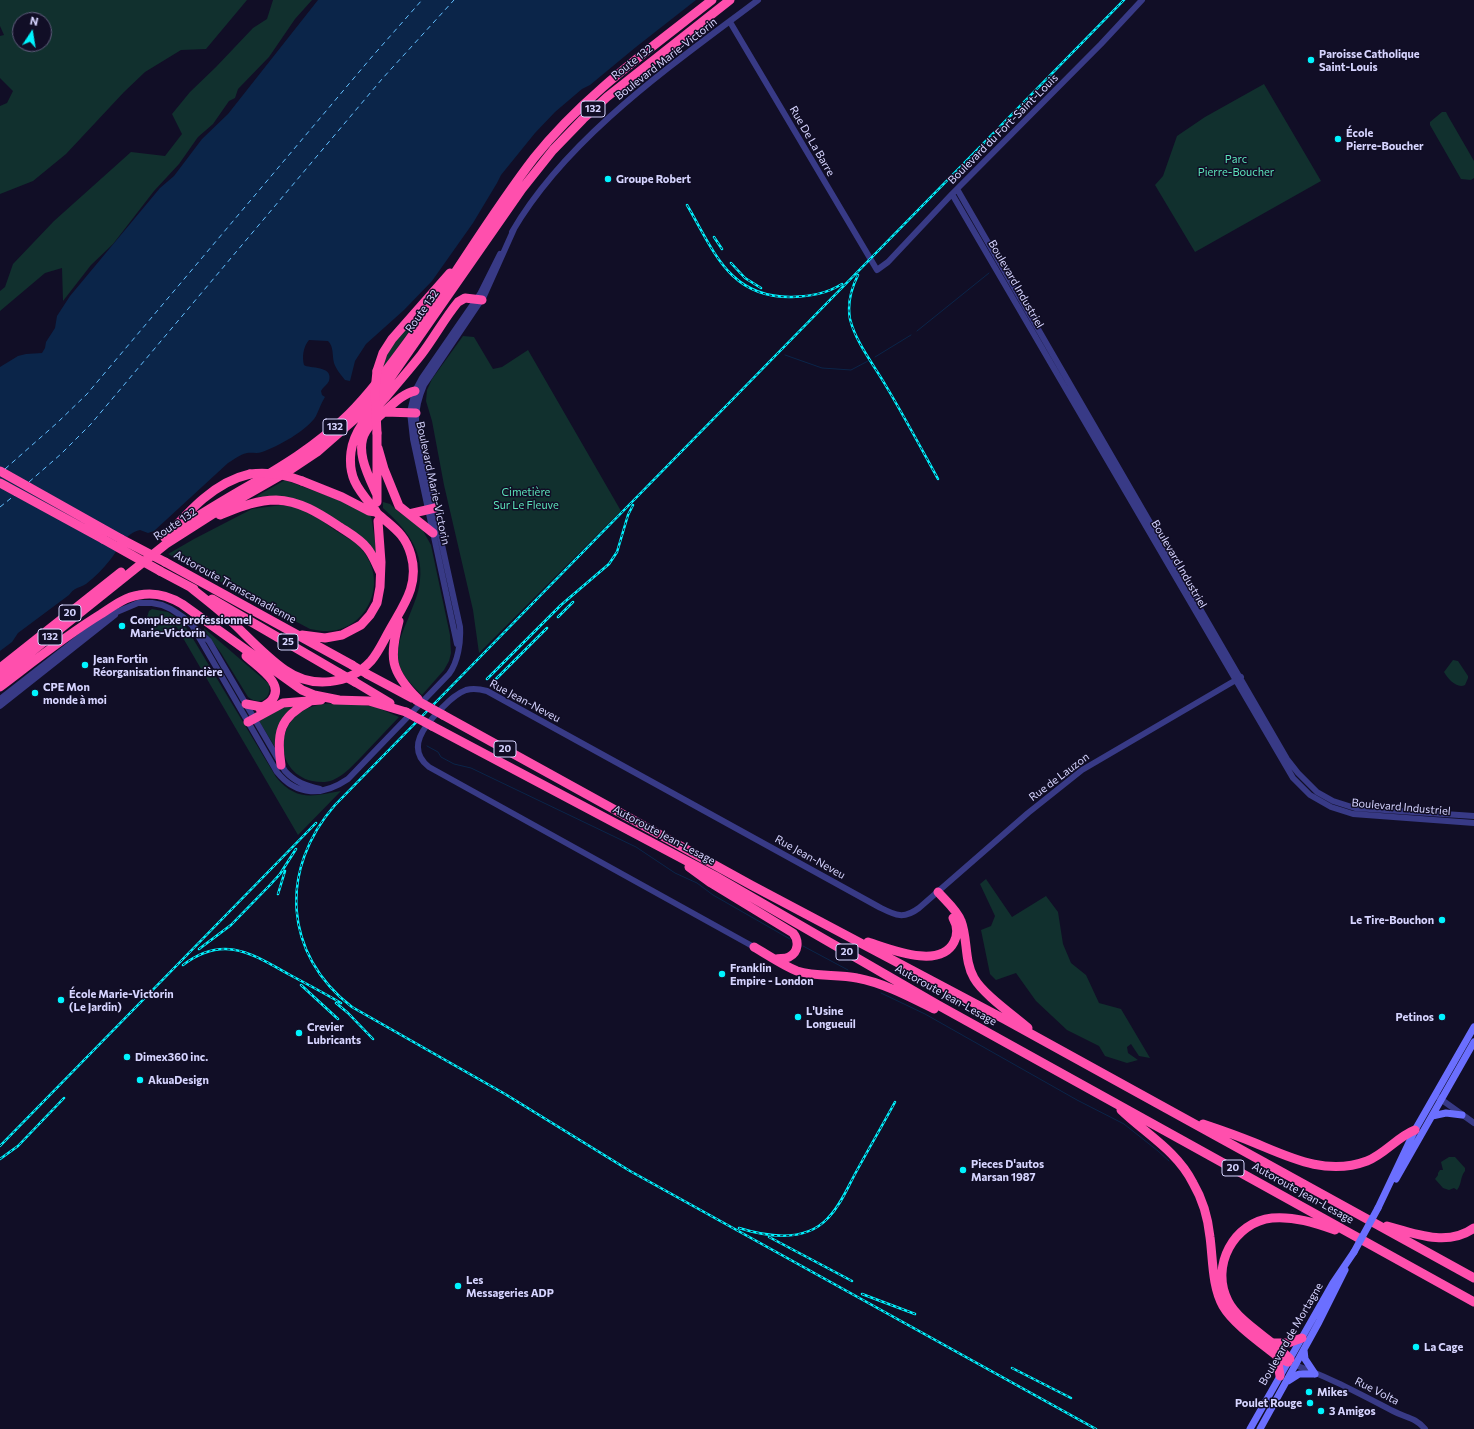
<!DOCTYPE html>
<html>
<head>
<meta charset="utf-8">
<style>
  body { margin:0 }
  #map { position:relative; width:1474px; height:1429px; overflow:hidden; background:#110e26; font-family:Commissioner,sans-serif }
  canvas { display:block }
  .north { position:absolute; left:12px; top:12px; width:40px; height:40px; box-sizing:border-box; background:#110e26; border:1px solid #605d7d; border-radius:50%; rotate:12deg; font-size:11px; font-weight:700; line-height:16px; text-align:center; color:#d6d4ff }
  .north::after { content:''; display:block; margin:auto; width:14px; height:18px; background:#00f4ff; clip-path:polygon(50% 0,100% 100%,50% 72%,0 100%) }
</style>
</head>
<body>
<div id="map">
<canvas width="1474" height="1429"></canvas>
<div class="north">N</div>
</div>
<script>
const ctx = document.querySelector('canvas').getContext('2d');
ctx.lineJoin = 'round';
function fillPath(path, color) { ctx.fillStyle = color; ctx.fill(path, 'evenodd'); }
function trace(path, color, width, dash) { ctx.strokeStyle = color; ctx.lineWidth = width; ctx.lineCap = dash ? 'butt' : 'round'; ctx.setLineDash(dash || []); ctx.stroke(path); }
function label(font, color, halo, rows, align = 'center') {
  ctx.font = font + ' Commissioner,sans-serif'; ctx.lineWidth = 3; ctx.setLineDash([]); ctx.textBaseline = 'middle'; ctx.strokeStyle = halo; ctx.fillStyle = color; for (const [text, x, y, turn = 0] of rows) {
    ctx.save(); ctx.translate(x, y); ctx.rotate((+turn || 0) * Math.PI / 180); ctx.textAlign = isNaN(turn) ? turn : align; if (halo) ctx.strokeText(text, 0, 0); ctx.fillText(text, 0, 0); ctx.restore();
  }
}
fillPath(new Path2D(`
  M0,0H247L206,49L181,50L145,72L124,92L66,154L33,181L0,194V106L7,103L13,91L0,78V36L4,35L0,26ZM20,20H44V44H20Z
  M273,0H312L295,19L269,57L238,89L235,98L229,101L213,124L198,137L179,164L154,191L113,244L91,265L63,301L62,268L45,273L0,311V291L5,287L13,264L54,221L131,152L165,156L182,134L172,114L190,92L216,67L253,28L267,19Z
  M1264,84L1321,181L1195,252L1155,185L1163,176L1177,136L1205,117Z
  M1442,112H1446L1448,116L1474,161V178L1471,180L1461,179L1430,125V122Z
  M435,295L381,371C389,341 416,318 435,295Z
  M463,336L474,337L493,369L502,367L528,350L621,511L479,653L473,610L444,485L432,421L426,401L427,390L432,379Z
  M285,480L352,505L371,515L377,554L318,509C298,497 281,496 258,497L257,496Z
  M383,502L390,504L400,513L415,523L422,529L431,545L450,635L451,653L449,661L444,670L422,695C411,684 399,673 398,657C397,644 403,630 408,619C412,608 417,598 419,587C426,552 407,530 383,508Z
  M281,505C288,506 297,507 304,510C316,515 327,525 338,532C344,536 352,540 358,545C361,548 365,553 367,557C384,585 369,622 337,630C328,632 320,631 310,629L168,554L194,539L252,509Z
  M152,609L168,612L183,622L276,777C297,802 313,796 341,791L298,835L176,626L158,636L147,617L149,611Z
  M204,628L269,684C272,699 260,706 248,697L221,653L204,630Z
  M1453,660L1458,661L1468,676V678L1465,685C1457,689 1448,679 1444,672Z
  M296,704L275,747L259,721L279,707Z
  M356,704L376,707L399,717C387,730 375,742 363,755C354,764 345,775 333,780C326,783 319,782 312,781C272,771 275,717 314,706C325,702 344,704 356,704Z
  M986,879L1012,917L1046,896L1058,912L1063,944L1071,963L1086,975L1099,1003L1121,1009L1150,1058L1139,1056L1131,1044L1127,1047L1128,1053L1138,1060L1127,1063L1105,1056L1099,1046L1067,1030L1036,1001L1016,973L996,980L990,974L981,930L991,926L995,916L980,884Z
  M1449,1157H1455L1465,1168V1171C1460,1177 1462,1184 1457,1190L1454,1188L1449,1190L1443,1188L1435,1179L1438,1175V1173L1440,1170H1443L1441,1162Z`), '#11302e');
fillPath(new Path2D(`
  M318,0H696L636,47L590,85L582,89L555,112L535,133L501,175L497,183L473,223L432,281L404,310L366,344L355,361L350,381L345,380C341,375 336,369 334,363C332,355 334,347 328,341L309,340C303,347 302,357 304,365C309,369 334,365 329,381C327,385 323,387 321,391L322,395L325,397C321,403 319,410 316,416C308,430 277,447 262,452C257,454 252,452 247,453C239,455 235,459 228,463L154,531L148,533L140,530C125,533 119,549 110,560C103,569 95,577 86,584C78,589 76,586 69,595L18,633L12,642L0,651V367L18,356L26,354L42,353L45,348L46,342L55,328L57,316L70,296L160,188L174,176L202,139L228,114Z`), '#0b2549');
trace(new Path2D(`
  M917,331L989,273
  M785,355L822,368L851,370L868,361
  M875,357L911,335
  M427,746L438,752L441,757L454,764L471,768L636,847L675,873L697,883L713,895L790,939
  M803,946L848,970
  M881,993L925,1014L1077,1100L1124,1124L1158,1151L1169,1161`), '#0b2549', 1);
trace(new Path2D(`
  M5,469L57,423L87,394L370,59L422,0
  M29,482L61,454L91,424L382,79L454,0
  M0,507L15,495`), '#62bfff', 1, [5, 4]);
trace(new Path2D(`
  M730,22L877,270L888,262L952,194L1101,44L1142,0
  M957,189L1287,759L1298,773L1317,792L1333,801L1355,808L1474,816
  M952,194L1293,778L1310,795L1331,807L1353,814L1474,823
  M512,232C567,137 672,65 758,0
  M193,627L277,772C297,797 323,796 348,779L449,674C458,662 461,642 460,627L417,431C414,415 418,399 424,385L484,296L514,229
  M457,644L413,439L410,412L415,391L422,378L480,294L500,254
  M0,699L105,617L138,603H152L162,605L171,609L183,617L209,641L285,771C295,782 306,786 320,789
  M0,706L115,615
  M754,947L429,767C405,748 425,725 441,709C448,702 455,694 466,690C473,688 480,689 487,691L879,907C895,915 903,920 919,908L1028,813L1082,770L1241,677
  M1435,1095L1474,1123
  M1292,1364C1327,1376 1360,1394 1393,1411C1406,1418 1415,1417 1425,1429`), '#383a86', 6);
trace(new Path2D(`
  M1432,1116L1446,1113L1462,1115
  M1396,1179L1474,1042
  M1378,1208L1415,1130L1474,1027
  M1304,1350L1305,1359L1315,1374
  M1288,1381L1299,1374H1315
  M1250,1429L1333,1283L1354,1252
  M1260,1429L1319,1322L1345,1270`), '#6b6fff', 7);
trace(new Path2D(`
  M377,371L383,353L392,339L450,273
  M385,412L416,413
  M377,433V502
  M378,448L384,469L399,506L433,533
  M0,471L121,539
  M302,481L342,497L369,511L376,512
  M0,483L103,539
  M377,495C369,477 354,450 366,431C371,423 379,417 385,411C394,403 404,393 415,391
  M409,514L435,508
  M220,515C238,508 256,500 276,500C301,501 320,514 340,527C349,533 360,539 367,548C373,555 376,564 380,572
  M174,532C232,491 299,464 349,414C369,394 386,371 403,348C449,286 487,219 534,158C584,95 650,49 712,0
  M165,538C188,512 214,482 250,474
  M165,562L352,665
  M160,571L194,589
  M190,587C204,598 217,608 230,620C248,637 265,656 285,670C312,689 349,685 371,661C378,653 383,642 388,633C402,607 420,586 411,555C405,533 392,527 377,513C375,510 374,507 371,505C357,488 348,476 351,452C354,429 370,414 385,398C397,384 409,370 421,355C434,338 444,319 458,302L465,298L482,300
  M212,599L339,673
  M399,621C389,658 390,671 418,699
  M302,635L325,638L342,635L361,625L370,615L377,603L380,587L381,562L378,521
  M246,656C256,666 287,684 271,701C268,704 263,706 260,709
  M0,668L121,572
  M367,674L412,698
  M0,677L166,544L213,514L290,470L317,452L357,417L389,380L522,189L553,150L583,119L607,97L730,0
  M355,682L390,703
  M0,687C33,662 65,636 101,614C113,606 125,597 139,595C154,592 169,596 182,604L302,690L314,695L339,700
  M334,700L369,701L406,712
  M246,704L262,707
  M443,715L751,885L1004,1019L1474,1278
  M248,722L283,703L321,700
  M432,726L715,876L938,1005L1474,1302
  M281,765C276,733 280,717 309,702
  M689,867L711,883L793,933C799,940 799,952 789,957C785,959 780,958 776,959
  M938,892C946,901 957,910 961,921C968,939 964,961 974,978C983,994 1013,1015 1028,1028
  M868,942C890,949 940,970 954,942C958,934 957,925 953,918
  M754,947C768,955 782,965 797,971C816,977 838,974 857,978C884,983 910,997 934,1009
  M1121,1110C1146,1134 1177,1151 1193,1183C1203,1200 1208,1218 1210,1237C1213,1260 1212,1286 1223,1306C1234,1325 1264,1345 1281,1359L1288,1362
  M1203,1124C1221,1130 1238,1136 1255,1143C1291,1158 1327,1176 1367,1161C1385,1154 1397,1137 1415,1130
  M1387,1226C1415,1234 1448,1247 1474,1228
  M1274,1343H1288L1302,1338
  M1277,1356L1280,1376
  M1290,1359C1273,1340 1239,1323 1228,1301C1210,1266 1234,1222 1272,1218C1294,1216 1315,1223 1335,1230`), '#ff4fad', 9);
const rail = new Path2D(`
  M687,205C714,251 729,298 792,297C811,296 826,294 842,284
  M714,237L722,249
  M731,263L745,278L761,288
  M858,275C851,289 847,303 850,319C856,343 874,365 886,386C904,416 921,448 938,479
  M558,617L573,602
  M487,679L561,605L609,564L617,552L628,515L633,505
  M493,682L547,628
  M278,894L285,871
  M199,949L231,925L270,885L280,874L296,849
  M183,965C224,934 252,954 290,975C307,984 324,993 341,1003
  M301,985L338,1019
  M336,1003L348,1013L373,1039
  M0,1146L316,823
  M0,1159L18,1146L64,1098
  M739,1228C768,1237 805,1243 828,1218C840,1206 847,1189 855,1174C868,1150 882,1126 895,1102
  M769,1237L852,1281
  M862,1294L915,1314
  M1012,1368L1071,1398
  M1096,1429L630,1171L505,1094L352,1007C283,954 279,869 335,805L1124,0`);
trace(rail, '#00f4ff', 2.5);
trace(rail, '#110e26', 1, [3]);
trace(new Path2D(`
  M1354,1252L1378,1208`), '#6b6fff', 7);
trace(new Path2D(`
  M377,433L375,391L377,371
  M250,474C268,472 284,474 302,481
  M103,539L160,571
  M121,539L165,562
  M352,665L367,674
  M339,673L355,682
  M416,700L443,715
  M406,712L432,726`), '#ff4fad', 9);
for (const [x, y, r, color] of [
  [1311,60,4,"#00f4ff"],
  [1338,139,4,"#00f4ff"],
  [608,179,4,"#00f4ff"],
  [122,626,4,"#00f4ff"],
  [85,665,4,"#00f4ff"],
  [35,693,4,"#00f4ff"],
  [1442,920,4,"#00f4ff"],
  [722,974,4,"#00f4ff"],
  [61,1000,4,"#00f4ff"],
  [798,1017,4,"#00f4ff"],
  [1442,1017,4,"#00f4ff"],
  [299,1033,4,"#00f4ff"],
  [127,1057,4,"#00f4ff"],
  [140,1080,4,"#00f4ff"],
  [963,1170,4,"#00f4ff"],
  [458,1286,4,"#00f4ff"],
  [1416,1347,4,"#00f4ff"],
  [1309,1392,4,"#00f4ff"],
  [1310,1403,4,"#00f4ff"],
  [1321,1411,4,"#00f4ff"]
]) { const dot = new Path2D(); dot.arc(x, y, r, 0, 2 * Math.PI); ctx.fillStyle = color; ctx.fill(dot); trace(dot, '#110e26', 1.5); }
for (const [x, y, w] of [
  [593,109,24],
  [335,427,24],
  [70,613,22],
  [50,637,24],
  [288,642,20],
  [505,749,22],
  [847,952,22],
  [1233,1168,22]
]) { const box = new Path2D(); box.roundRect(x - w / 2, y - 8, w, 16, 3); ctx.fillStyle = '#110e26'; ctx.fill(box); trace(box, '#d6d4ff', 1); }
label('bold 10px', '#d6d4ff', null, [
  ["132",593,109],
  ["132",335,427],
  ["20",70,613],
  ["132",50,637],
  ["25",288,642],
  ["20",505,749],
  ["20",847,952],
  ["20",1233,1168]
]);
label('bold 11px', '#d6d4ff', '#110e26', [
  ["Paroisse Catholique",1319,54],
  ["Saint-Louis",1319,67],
  ["École",1346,133],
  ["Pierre-Boucher",1346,146],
  ["Groupe Robert",616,179],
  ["Complexe professionnel",130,620],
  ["Marie-Victorin",130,633],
  ["Jean Fortin",93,659],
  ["Réorganisation financière",93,672],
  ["CPE Mon",43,687],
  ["monde à moi",43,700],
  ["Le Tire-Bouchon",1434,920,"right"],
  ["Franklin",730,968],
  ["Empire - London",730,981],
  ["École Marie-Victorin",69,994],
  ["(Le Jardin)",69,1007],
  ["L'Usine",806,1011],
  ["Longueuil",806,1024],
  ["Petinos",1434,1017,"right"],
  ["Crevier",307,1027],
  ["Lubricants",307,1040],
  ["Dimex360 inc.",135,1057],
  ["AkuaDesign",148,1080],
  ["Pieces D'autos",971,1164],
  ["Marsan 1987",971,1177],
  ["Les",466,1280],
  ["Messageries ADP",466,1293],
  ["La Cage",1424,1347],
  ["Mikes",1317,1392],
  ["Poulet Rouge",1302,1403,"right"],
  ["3 Amigos",1329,1411]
], 'left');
label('11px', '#d6d4ff', '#110e26', [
  ["Boulevard Marie-Victorin",666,59,-38],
  ["Route 132",632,62,-38],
  ["Boulevard du Fort-Saint-Louis",1003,129,-45],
  ["Rue De La Barre",812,141,60],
  ["Boulevard Industriel",1016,284,60],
  ["Route 132",422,311,-55],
  ["Boulevard Marie-Victorin",433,483,78],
  ["Route 132",175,524,-34],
  ["Boulevard Industriel",1179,564,60],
  ["Autoroute Transcanadienne",235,587,29],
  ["Rue Jean-Neveu",525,701,28],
  ["Rue de Lauzon",1059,777,-37],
  ["Boulevard Industriel",1401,807,5],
  ["Autoroute Jean-Lesage",664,835,28],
  ["Rue Jean-Neveu",810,857,29],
  ["Autoroute Jean-Lesage",946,995,29],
  ["Autoroute Jean-Lesage",1303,1193,29],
  ["Boulevard de Mortagne",1291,1334,-60],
  ["Rue Volta",1377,1391,27]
]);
label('11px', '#5ce3b9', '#110e26', [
  ["Parc",1236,159],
  ["Pierre-Boucher",1236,172],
  ["Cimetière",526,492],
  ["Sur Le Fleuve",526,505]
]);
</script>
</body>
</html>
